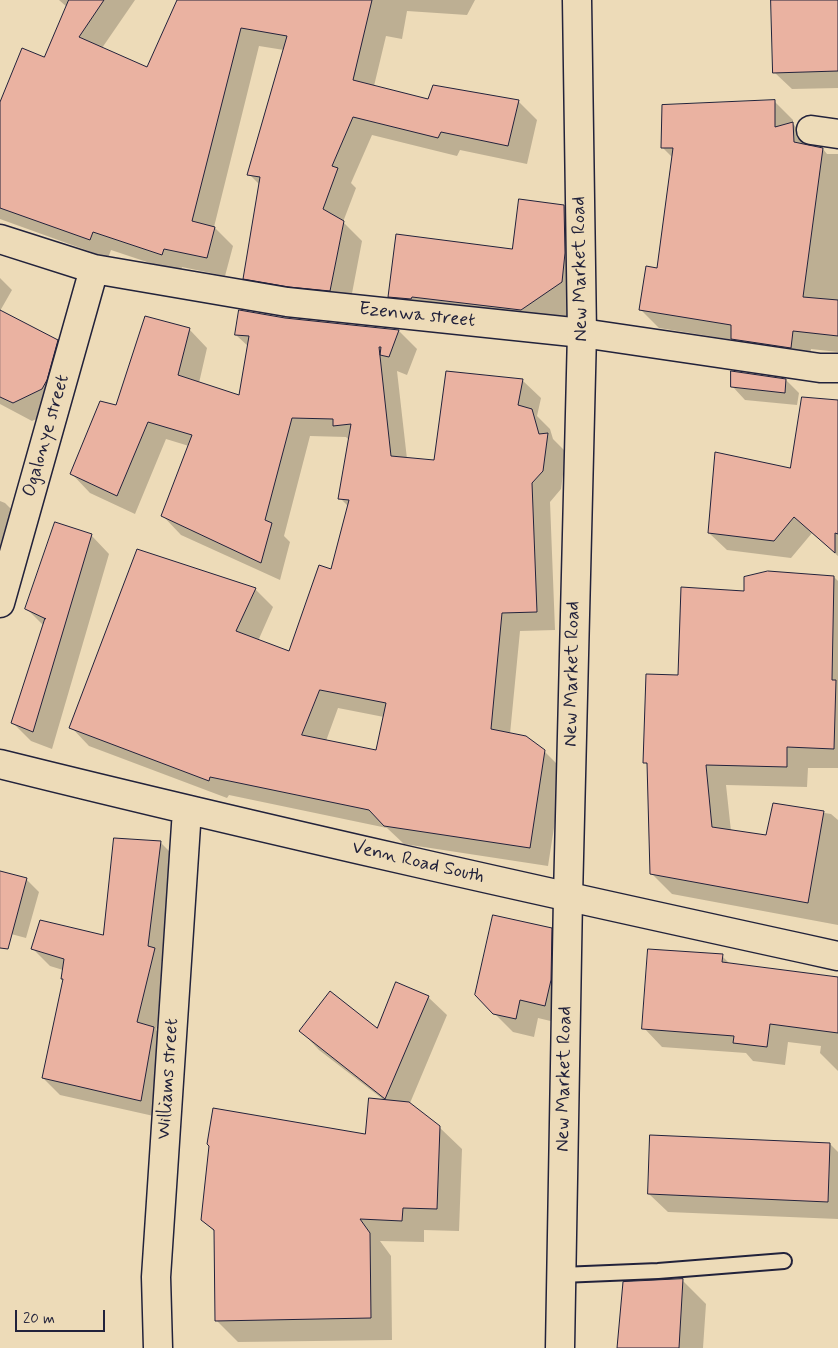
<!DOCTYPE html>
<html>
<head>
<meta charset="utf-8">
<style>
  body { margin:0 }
  #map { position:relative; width:838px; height:1348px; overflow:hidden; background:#eddbb8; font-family:Mynerve,sans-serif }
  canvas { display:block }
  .scale { position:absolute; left:15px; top:1310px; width:90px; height:22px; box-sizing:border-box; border:2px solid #22223b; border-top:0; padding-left:6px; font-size:15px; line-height:18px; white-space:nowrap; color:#22223b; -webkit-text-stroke:4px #eddbb8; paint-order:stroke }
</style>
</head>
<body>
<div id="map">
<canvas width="838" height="1348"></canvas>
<div class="scale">20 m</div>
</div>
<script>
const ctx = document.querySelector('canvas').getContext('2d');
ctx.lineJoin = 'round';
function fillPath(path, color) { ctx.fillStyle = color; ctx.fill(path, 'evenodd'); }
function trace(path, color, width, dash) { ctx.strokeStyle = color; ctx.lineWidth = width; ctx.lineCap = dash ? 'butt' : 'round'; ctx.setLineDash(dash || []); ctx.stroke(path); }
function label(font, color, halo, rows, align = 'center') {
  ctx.font = font + ' Mynerve,sans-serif'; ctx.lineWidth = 4; ctx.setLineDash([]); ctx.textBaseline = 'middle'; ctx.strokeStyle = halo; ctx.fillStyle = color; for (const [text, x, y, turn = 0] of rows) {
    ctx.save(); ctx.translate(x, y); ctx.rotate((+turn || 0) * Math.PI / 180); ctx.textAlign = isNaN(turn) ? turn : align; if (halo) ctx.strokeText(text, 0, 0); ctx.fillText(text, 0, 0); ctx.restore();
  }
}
fillPath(new Path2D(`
  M59,0H135L102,48L147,69L179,0H475L467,15L407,11L402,39L386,36L374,86L428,100L434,87L519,102L537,120L527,164L460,150L457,156L372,135L351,183L356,188L343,222L362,241L349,309L263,297L245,278L260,185L249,174L284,50L259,46L214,227L233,246L225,276L182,267L180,273L111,250L108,258L0,219V125L44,59L67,7Z
  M772,0H838V88L792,89L774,72Z
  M774,101L793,120V124L811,142V147L823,149L827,154H838V352L811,349L809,366L751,357L734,340L659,328L641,310L658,269L673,158L663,148Z
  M564,206L587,229L585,306L545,333L412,320L389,296L513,250Z
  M0,278L12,290L0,311L57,341L76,360L60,408L32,421L0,404Z
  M285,319L399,331L417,349L407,375L397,371L407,459L435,462L522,380L541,398L537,416L550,429L553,439L566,452L561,489L550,502L555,630L520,631L510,734L544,751L563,770L548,866L404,844L387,828L229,795L227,798L89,746L71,727L255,589L273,607L258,641L289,653L332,571L349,507L340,498L349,440L346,437L310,436L284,536L290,542L280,580L181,535L163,516L189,446L166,439L135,514L90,493L72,474L117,407L189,329L207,348L199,383L240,396L249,347L236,335ZM338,708L384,717L377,752L326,741Z
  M786,380L799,393L797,405L745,400L733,387Z
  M838,401V556L812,533L791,558L727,550L709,533L791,470Z
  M0,501L5,503L22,520L0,554Z
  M91,535L109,554L52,749L31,741L12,722L44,626L26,608Z
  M834,577L838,581V768H808L807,787L726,785L731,831L767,836L774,805L831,814L838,820V925L672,894L651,873L648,766L645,762L679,676L745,592Z
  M160,842L177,859L171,966L156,1030L171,1045L158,1117L60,1095L43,1078L64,980L62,978L63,970L50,966L33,949L104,937Z
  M0,872L26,879L39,892L26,938L0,931Z
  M551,929L570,948L563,1024L538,1018L534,1037L513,1032L494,1013Z
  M722,956L731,965L838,978V1071L820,1053L821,1046L788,1042L785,1065L753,1061L746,1053L662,1047L644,1028Z
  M428,997L447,1015L410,1103L439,1127L462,1149L459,1231L424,1230V1242L380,1241L391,1256L392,1340L238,1342L216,1320L215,1232L202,1220L366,1136L384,1100L319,1050L301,1031L377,1030Z
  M830,1144L838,1152V1219L668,1212L649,1194Z
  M683,1281L706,1304L703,1348H619Z`), '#0003');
const building = new Path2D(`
  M69,0H104L79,37L147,67L177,0H372L353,80L428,99L433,85L519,100L508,146L441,132L438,138L353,117L332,166L338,168L323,209L344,221L330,291L289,287L243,279L260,177L247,175L287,36L241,28L192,221L215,227L207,258L164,249L162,255L93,232L90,240L0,208V102L22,48L44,57Z
  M771,0H838V71L773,73Z
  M775,100V127L793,122L794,142L823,148L803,297L838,300V336L793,331L791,348L731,339V325L639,310L646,266L657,268L673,148H661L662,105Z
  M519,199L564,205L565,253L562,282L521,310L412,297L411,299L388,297L396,234L512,249Z
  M0,310L58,340L47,380L42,389L13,403L0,397Z
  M239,310L285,318L399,330L389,357L380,355L381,347H379L391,456L434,460L446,371L523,379L518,405L532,409L539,434L548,433L543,471L532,483L537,612L502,613L491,729L526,736L545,750L530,848L384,826L369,810L210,777L209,781L69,728L137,549L256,588L236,631L289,651L319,565L331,569L349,500L338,499L351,424L333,426V419L292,418L265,520L272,523L261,563L161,516L192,435L148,422L117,496L70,474L100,401L116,405L145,316L190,328L178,375L239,395L249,336L235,335ZM320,690L386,703L376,750L302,735Z
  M731,371L786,379L785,393L731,387Z
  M802,397L838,400V534L835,533V553L794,517L774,541L708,533L715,452L790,468Z
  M55,522L92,534L33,732L11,723L45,618L46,619L25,609Z
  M768,571L834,576L832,680H836L834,749L787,747V767L706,765L712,827L766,835L773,803L824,811L808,903L650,874L647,763H643L646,674L678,675L681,587L744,591V577Z
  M114,838L161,841L148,946L155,948L137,1022L154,1027L141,1101L42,1078L63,979H61L64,959L31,949L40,920L103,935Z
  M0,871L27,878L8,949L0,948Z
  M493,915L552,928L551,980L545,1006L520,1000L516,1019L493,1014L475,995Z
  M648,949L723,954L722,962L838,977V1033L770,1024L767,1047L733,1043L734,1036L642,1029Z
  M396,982L429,996L385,1099L299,1031L330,991L377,1028Z
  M369,1098L409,1102L440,1126L437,1209L403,1208L402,1221L360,1219L370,1233L371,1318L215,1321L214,1230L201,1220L209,1146L207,1144L213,1108L365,1134Z
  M650,1135L830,1143L828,1202L648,1194Z
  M683,1279L679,1348H617L623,1282Z`);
fillPath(building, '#eab2a1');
trace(building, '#22223b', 1);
const lane = new Path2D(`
  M561,1275L658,1271L784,1261`);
const street = new Path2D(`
  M811,130L838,134
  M0,239L94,269L287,302L582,333L820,368H838
  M0,603L94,269
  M0,764C278,833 558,895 838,956
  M158,1348L156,1277L187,810`);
const secondary = new Path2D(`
  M560,1348L568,897L582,333L577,0`);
trace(lane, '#22223b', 18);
trace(street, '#22223b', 31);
trace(secondary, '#22223b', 31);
trace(lane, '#eddbb8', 14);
trace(street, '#eddbb8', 28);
trace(secondary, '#eddbb8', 28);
label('19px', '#22223b', '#eddbb8', [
  ["New Market Road",581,269,-91],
  ["Ezenwa street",417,316,6],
  ["Ogalonye street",47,436,-74],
  ["New Market Road",573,674,-89],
  ["Venn Road South",418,863,13],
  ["Williams street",169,1079,-86],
  ["New Market Road",565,1079,-89]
]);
</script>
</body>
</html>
